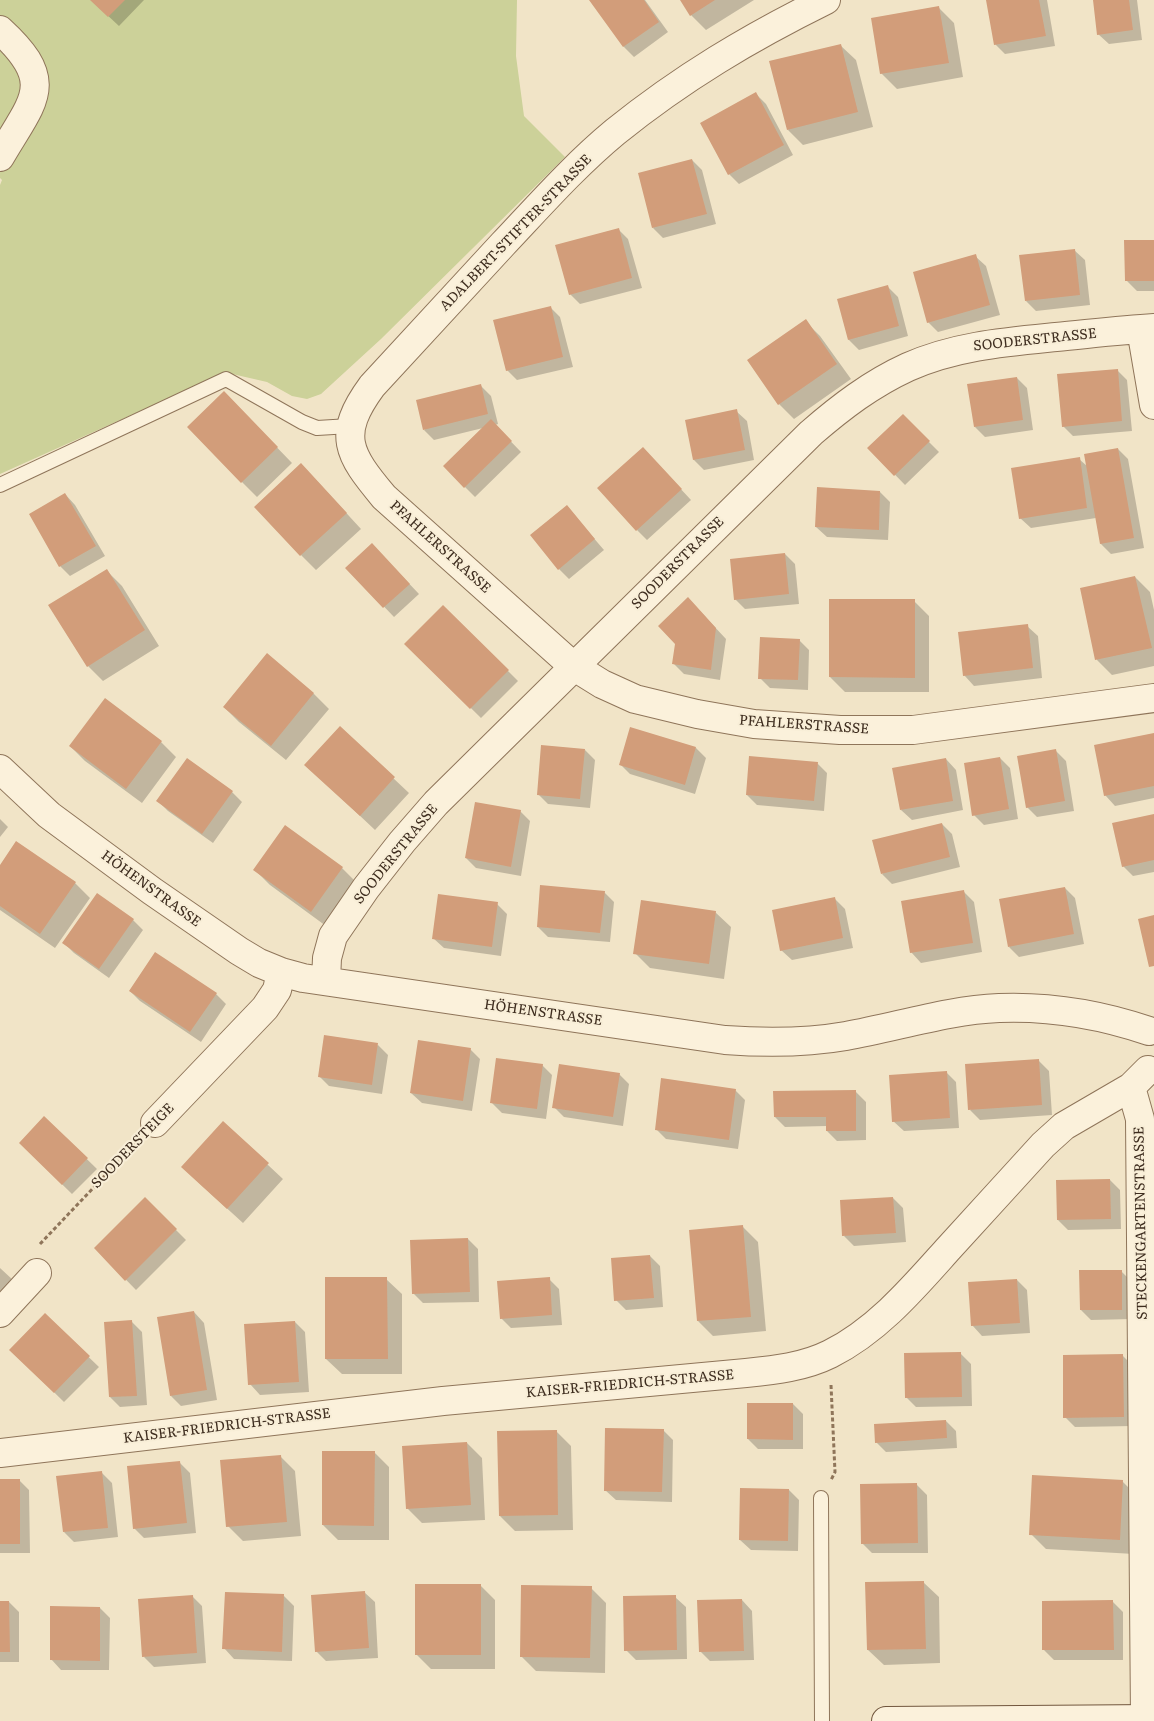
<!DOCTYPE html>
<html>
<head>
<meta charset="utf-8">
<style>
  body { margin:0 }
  canvas { display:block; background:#f1e4c7 }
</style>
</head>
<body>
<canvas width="1154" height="1721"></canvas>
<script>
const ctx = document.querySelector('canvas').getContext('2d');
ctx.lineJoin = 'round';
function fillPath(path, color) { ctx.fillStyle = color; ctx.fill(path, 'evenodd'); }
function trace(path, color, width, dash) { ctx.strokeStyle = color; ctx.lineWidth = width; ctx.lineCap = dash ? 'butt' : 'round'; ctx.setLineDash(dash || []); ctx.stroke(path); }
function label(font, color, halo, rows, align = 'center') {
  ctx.font = font + ' Literata,serif'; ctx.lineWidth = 4; ctx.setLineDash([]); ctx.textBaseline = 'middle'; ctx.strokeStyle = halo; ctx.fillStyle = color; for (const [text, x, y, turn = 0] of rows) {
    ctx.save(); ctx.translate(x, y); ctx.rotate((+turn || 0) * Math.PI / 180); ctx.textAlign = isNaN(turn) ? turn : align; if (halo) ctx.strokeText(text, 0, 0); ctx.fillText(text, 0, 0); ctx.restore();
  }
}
fillPath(new Path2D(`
  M0,0H517L516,56L524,116L565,157L381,339L321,394L307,399L292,396L267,382L228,373L207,381L0,474V185L2,180L0,178Z`), '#ccd199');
fillPath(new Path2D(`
  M91,0H144L119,26Z
  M591,0H645L668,32L634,57L624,47Z
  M681,0H754L706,30L691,15Z
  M987,0H1047L1055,46L1005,54L995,44Z
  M1094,0H1137L1142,40L1109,44L1098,34Z
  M939,8L954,23L963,77L897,89L881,73Z
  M840,45L856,60L873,127L803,145L788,130Z
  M756,94L766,104L793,155L739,184L729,174L702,123Z
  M692,160L702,170L716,224L663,238L653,228Z
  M618,229L628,239L642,288L580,304L570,294Z
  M1154,241V291H1137L1127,281Z
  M1074,250L1085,260L1090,305L1036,311L1026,301Z
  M975,256L986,266L1000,315L938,332L928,322Z
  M887,286L898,297L908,336L859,350L849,340L838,300Z
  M550,307L560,317L573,367L517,380L507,370Z
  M805,321L820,336L851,379L794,419L779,404L749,361Z
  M1117,370L1127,380L1132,431L1073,436L1063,426Z
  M1017,378L1027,388L1033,430L985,437L975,427Z
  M481,386L491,396L498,424L495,425L521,452L475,497L444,466L483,428L434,440L424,430Z
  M239,408L292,463L257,497L242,482Z
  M736,411L747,421L754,460L704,470L694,460L686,421Z
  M903,416L939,452L905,485L869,448Z
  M1118,449L1128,459L1144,548L1111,554L1101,544L1096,518L1031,528L1020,518L1079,459L1087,466Z
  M653,459L691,500L647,540L637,530Z
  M316,480L361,529L316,570L301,555Z
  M880,492L890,502L888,540L827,537L816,527Z
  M65,494L75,505L105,556L70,576L60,566Z
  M567,507L604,550L569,579L559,569Z
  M785,554L795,564L799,604L745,609L735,599Z
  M382,555L419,594L394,617L347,568Z
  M107,571L122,586L159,646L103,681L88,666Z
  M1135,577L1150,592L1154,610V666L1112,675L1097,660L1081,589Z
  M914,601L929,616V692H845L830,677Z
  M443,606L518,681L481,718L406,644Z
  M698,609L726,639L720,680L684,674L674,664Z
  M1027,626L1038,636L1042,678L974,686L964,675Z
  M799,640L809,650L808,690L770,688L760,678Z
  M267,655L314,694L329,709L286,760L239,722L224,707Z
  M340,728L409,793L375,830L306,765Z
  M1154,735V798L1115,806L1105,795Z
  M161,742L176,757L142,803L85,761L70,746Z
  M696,748L706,758L695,794L630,774L620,764Z
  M585,750L595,760L590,808L548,804L538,794Z
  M1055,750L1066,761L1074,811L1037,817L1027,807Z
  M1000,758L1010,768L1018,819L984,825L974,815Z
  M946,759L956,770L963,810L912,820L901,810Z
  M817,763L827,773L824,811L757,805L747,795Z
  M232,792L242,802L213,843L168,811L158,801Z
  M520,811L530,821L521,876L476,868L466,858Z
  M1154,815V872L1133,876L1123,866Z
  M0,819L8,827L0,837Z
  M942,824L952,834L960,867L892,884L882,874Z
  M0,868L75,883L90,898L55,948L0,910Z
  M342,868L357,883L326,926L270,885L255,870Z
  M1065,888L1075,898L1084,944L1019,957L1009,947Z
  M604,892L614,902L610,942L548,937L538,927Z
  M964,892L974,902L982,952L921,963L911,952Z
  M835,899L845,909L853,948L792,960L781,950Z
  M497,904L507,914L501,956L444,948L433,938Z
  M715,912L731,927L724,979L650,968L635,953Z
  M133,920L143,930L109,978L74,953L64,943Z
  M130,991L216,994L226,1004L201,1042L140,1001Z
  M378,1045L388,1055L382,1094L329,1086L319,1076Z
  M470,1049L480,1059L472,1111L422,1103L411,1093Z
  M1039,1061L1049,1071L1052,1115L980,1120L970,1110Z
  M542,1065L552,1075L546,1119L502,1113L492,1103Z
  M946,1072L956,1082L959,1128L904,1131L893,1121Z
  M619,1074L629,1084L623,1126L564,1117L554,1107Z
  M735,1090L745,1100L738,1149L666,1139L656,1129Z
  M856,1092L866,1102V1140L837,1141L827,1131V1126L785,1127L775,1117Z
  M45,1118L97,1169L72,1194L20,1143Z
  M223,1123L283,1179L243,1223L198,1182Z
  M1110,1180L1120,1190L1121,1229L1068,1230L1058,1220Z
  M893,1198L903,1208L906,1242L854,1246L844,1236Z
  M145,1199L186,1240L136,1290L95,1248Z
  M743,1227L758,1242L766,1331L713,1336L698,1321Z
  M468,1239L478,1249L479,1302L423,1303L413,1293Z
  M650,1256L660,1266L663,1307L626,1310L616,1300Z
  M0,1268L13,1280L0,1294Z
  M1121,1271L1131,1281L1132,1319L1091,1320L1081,1310Z
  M386,1279L402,1294V1374H342L326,1359Z
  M549,1279L559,1289L562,1325L511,1328L501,1318Z
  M1017,1280L1027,1290L1030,1333L982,1336L972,1325Z
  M194,1312L204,1323L217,1400L181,1406L171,1396Z
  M45,1315L99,1367L64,1402L11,1350Z
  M132,1322L142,1332L147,1405L120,1407L110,1397Z
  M295,1322L305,1332L309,1392L260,1395L250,1384Z
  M961,1354L971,1364L972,1406L916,1407L906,1397Z
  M1122,1355L1132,1365L1133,1426L1075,1427L1065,1417Z
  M793,1404L803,1414V1449H758L748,1439Z
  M946,1421L956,1431L957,1448L886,1452L876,1442Z
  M663,1430L673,1440L672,1502L616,1500L605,1490Z
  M556,1431L571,1446L573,1530L515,1531L500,1516Z
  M467,1443L482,1458L485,1520L422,1523L407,1508Z
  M374,1452L389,1467V1540H338L323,1525Z
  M280,1456L295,1471L301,1536L243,1541L228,1526Z
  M180,1463L190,1473L196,1533L144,1538L134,1528Z
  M102,1473L112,1483L118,1537L74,1542L64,1532Z
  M0,1480H19L29,1490L30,1553H0Z
  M1122,1481L1137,1496L1134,1554L1046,1549L1031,1534Z
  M917,1485L927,1495L928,1553H872L862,1543Z
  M789,1490L799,1500L798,1551L751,1550L740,1540Z
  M923,1582L939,1597L940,1663L884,1665L868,1650Z
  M480,1585L495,1600V1669H431L416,1654Z
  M591,1588L606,1603L605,1673L536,1671L521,1656Z
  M364,1592L375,1602L378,1658L326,1661L316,1651Z
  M192,1596L202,1606L206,1663L154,1667L144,1657Z
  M284,1596L294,1606L292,1661L234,1659L224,1648Z
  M675,1597L686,1607L687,1659L636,1660L626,1650Z
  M742,1600L752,1611L754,1660L710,1661L700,1651Z
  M0,1602H9L19,1612V1662H0Z
  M1113,1602L1123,1612V1660H1054L1044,1650Z
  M100,1608L110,1618L109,1670H61L51,1659Z`), '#0003');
fillPath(new Path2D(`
  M90,0H125L108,17Z
  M589,0H644L659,22L623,47Z
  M680,0H715L690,16Z
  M986,0H1039L1046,36L994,45Z
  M1093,0H1129L1133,30L1097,35Z
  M939,6L949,63L880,74L871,18Z
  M841,44L858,112L787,130L769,61Z
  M756,92L784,145L728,175L700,123Z
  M692,159L707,214L652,228L638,173Z
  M619,228L632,278L569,295L555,245Z
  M1124,240H1154V281H1125Z
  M1075,249L1080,295L1025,301L1019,255Z
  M976,254L990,305L927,323L913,272Z
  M888,285L899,326L848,340L837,299Z
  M551,306L563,357L506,371L493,320Z
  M806,319L837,364L778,405L747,360Z
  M1118,369L1122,421L1062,427L1057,374Z
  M1017,377L1023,420L974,427L967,384Z
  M481,384L488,414L423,430L416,400Z
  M224,391L278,447L241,483L187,427Z
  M737,409L745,450L693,460L685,420Z
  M903,414L930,441L894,476L867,448Z
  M491,419L512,441L464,488L443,466Z
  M643,447L682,489L636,531L597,488Z
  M1118,448L1134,538L1100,544L1084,454Z
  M1080,457L1087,508L1019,519L1011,468Z
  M301,463L347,513L300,556L254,507Z
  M817,487L880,491L879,530L815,527Z
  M65,493L96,546L59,567L29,514Z
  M567,505L595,539L558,570L530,535Z
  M372,543L410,584L383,608L345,568Z
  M785,553L789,594L734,600L730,559Z
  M107,569L145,630L87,667L48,605Z
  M1135,576L1152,648L1095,660L1080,588Z
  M688,597L716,628L711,670L672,664L675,644L658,626Z
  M829,599H915V678L829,677Z
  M443,605L509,670L470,709L404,644Z
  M1028,624L1033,668L963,676L958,632Z
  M760,637L800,639L798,680L758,679Z
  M267,653L314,693L271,746L223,707Z
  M105,698L162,741L126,789L69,746Z
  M340,726L395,777L360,816L304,765Z
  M630,727L696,747L685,785L619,765Z
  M1154,733V786L1104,796L1094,745Z
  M541,745L585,749L580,799L537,795Z
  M1056,749L1065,801L1026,808L1017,756Z
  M749,756L818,762L814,801L746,795Z
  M1000,757L1009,809L972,816L964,763Z
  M187,758L233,791L202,834L156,801Z
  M946,758L953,801L900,810L892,768Z
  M475,802L521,810L511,867L465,858Z
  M1154,814V860L1122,867L1112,823Z
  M942,823L950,857L881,874L872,840Z
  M285,825L343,867L311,912L253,870Z
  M16,841L76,882L40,934L0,906V865Z
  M540,885L605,891L600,933L537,927Z
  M1065,887L1074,934L1008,947L999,899Z
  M964,890L973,943L910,953L901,901Z
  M97,893L134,919L99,969L62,943Z
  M438,894L498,902L492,947L432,939Z
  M835,897L843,938L780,951L772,910Z
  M641,900L716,911L709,964L633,954Z
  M1154,915V966L1149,967L1138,919Z
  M155,952L217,993L190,1032L129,991Z
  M324,1035L378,1043L372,1085L318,1077Z
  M418,1040L471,1048L463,1101L410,1093Z
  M496,1058L543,1064L537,1109L490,1103Z
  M1039,1059L1042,1105L968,1110L965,1064Z
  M559,1064L620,1073L613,1117L552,1108Z
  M947,1071L950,1118L892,1122L889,1075Z
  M661,1078L736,1089L729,1140L655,1130Z
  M856,1090V1131H826V1117H774L773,1091Z
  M44,1116L88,1158L62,1185L19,1143Z
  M223,1121L269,1163L227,1209L181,1167Z
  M1110,1179L1111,1219L1057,1220L1056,1180Z
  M145,1197L177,1229L125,1281L94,1248Z
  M893,1197L896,1233L842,1236L840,1200Z
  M743,1225L751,1317L697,1321L689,1230Z
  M468,1238L470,1292L412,1294L410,1240Z
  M650,1255L654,1298L614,1301L611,1258Z
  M1079,1270H1122V1310H1080Z
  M325,1277H387L388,1359H325Z
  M550,1277L552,1315L500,1319L497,1281Z
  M1017,1279L1020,1323L971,1326L968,1282Z
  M194,1311L207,1390L170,1396L157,1317Z
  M45,1313L90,1356L54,1393L9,1350Z
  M132,1320L137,1396L109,1397L104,1322Z
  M295,1321L299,1382L248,1385L244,1324Z
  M961,1352L962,1397L905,1398L904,1353Z
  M1123,1354L1124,1417L1063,1418V1355Z
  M747,1403H793V1440L747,1439Z
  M946,1420L947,1438L875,1443L874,1424Z
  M605,1428L664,1429L662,1492L604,1491Z
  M557,1430L558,1515L499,1516L497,1431Z
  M467,1442L471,1505L406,1509L402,1446Z
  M322,1451H375L374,1526L322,1525Z
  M281,1455L287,1522L226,1527L220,1460Z
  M180,1461L187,1523L133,1529L127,1466Z
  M102,1471L108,1528L63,1532L56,1476Z
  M1032,1475L1123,1480L1120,1540L1029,1535Z
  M0,1479H20V1544H0Z
  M917,1483L918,1543L861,1544L860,1484Z
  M740,1488L789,1489L788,1541L739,1540Z
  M924,1581L926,1649L867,1650L865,1582Z
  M415,1584H481V1655H415Z
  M521,1585L592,1586L590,1658L520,1657Z
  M365,1591L369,1648L315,1652L311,1595Z
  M225,1592L284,1594L282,1652L222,1649Z
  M193,1595L197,1653L142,1657L138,1599Z
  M676,1595L677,1650L624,1651L623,1596Z
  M742,1599L744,1651L699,1652L697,1600Z
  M1113,1600L1114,1650H1042V1601Z
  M0,1601H9L10,1652H0Z
  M50,1606L100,1607V1661L50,1660Z`), '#d29d7a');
const lane = new Path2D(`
  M0,485L226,379L302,422L317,428L350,426
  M821,1498L822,1721`);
const street = new Path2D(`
  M826,0C749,38 682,78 615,132C574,166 539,206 503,244C459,292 415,339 372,386C336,435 348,454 384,497L573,666L602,684L635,699L697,714L754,724L840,730H913L1154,698
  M0,30C58,83 33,100 0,157
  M1141,329L1154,405
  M0,769L49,815L152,891L239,951L259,963L281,972L303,978L725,1040C765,1043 806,1043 846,1036C897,1027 948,1010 999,1008C1051,1006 1099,1014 1149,1031
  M326,981L327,958L333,936L366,888L402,842L436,803L811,433C841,407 871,384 908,367C955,346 1005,342 1056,337C1088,334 1121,330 1154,328
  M1131,1087L1140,1119L1145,1719
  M155,1123L265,1008L277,990L281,972
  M0,1313L37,1273
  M0,1453L443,1401L746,1373C775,1370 804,1367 830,1354C878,1330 914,1287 949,1248C980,1214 1012,1179 1043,1145L1064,1126L1131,1087L1148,1070`);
const secondary = new Path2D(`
  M886,1721L1154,1719`);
trace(lane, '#8f755a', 16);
trace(street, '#8f755a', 30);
trace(secondary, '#71563d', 30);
trace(new Path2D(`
  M40,1244L135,1144
  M831,1385L835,1472L831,1480`), '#8f755a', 3, [4, 2.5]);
trace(lane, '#fbf1db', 14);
trace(street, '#fbf1db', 28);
trace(secondary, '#fbf1db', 28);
label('14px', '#3e2d1f', '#f8eed7', [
  ["ADALBERT-STIFTER-STRASSE",516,233,-46],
  ["SOODERSTRASSE",1035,340,-6],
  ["PFAHLERSTRASSE",440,547,42],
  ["SOODERSTRASSE",678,563,-45],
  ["PFAHLERSTRASSE",804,725,4],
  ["SOODERSTRASSE",396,854,-51],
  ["HÖHENSTRASSE",151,889,36],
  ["HÖHENSTRASSE",543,1013,8],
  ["SOODERSTEIGE",133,1146,-46],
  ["STECKENGARTENSTRASSE",1141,1223,-91],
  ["KAISER-FRIEDRICH-STRASSE",630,1384,-5],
  ["KAISER-FRIEDRICH-STRASSE",227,1426,-7]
]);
</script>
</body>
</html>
